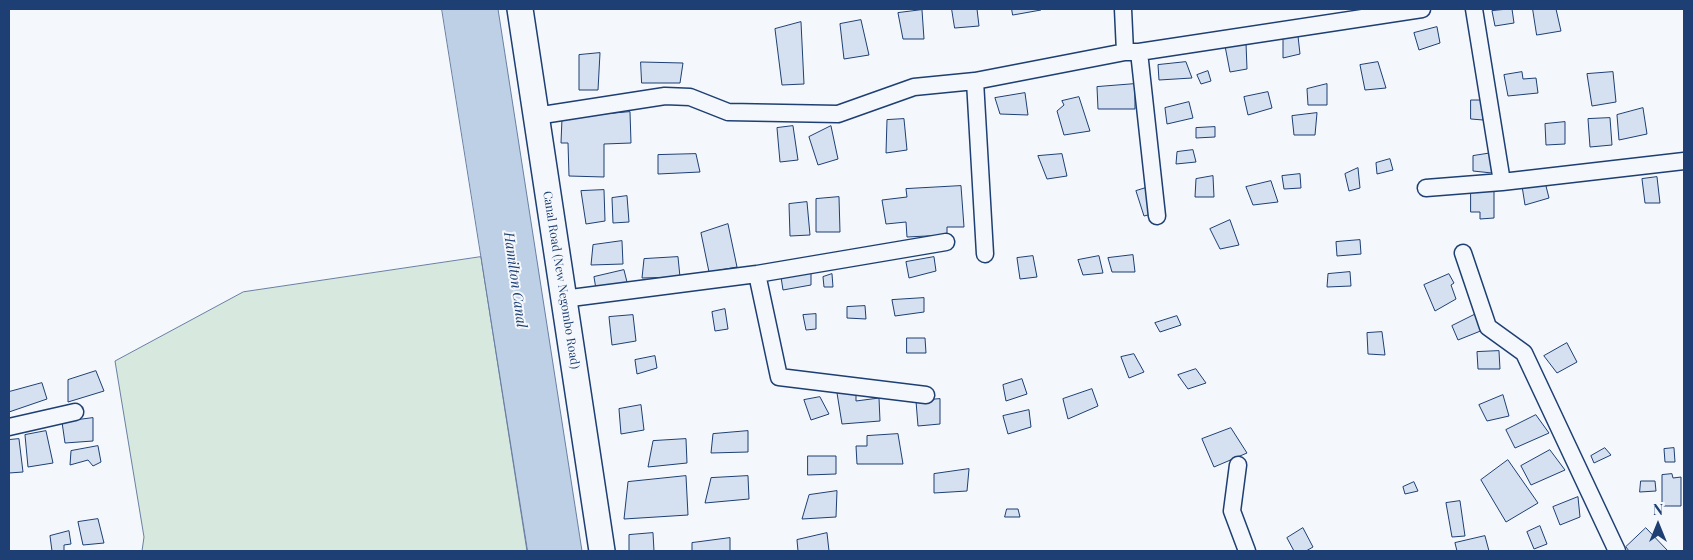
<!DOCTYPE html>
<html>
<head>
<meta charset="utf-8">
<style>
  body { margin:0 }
  #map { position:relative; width:1693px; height:560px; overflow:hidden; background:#f4f7fb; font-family:"Playfair Display",serif }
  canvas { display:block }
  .frame { position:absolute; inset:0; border:10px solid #1d3f73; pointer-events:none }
  .north { position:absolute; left:1633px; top:500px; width:50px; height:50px; -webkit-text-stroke:4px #f4f7fb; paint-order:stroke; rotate:0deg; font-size:14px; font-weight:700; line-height:20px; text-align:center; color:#1d3f73 }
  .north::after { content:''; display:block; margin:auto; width:18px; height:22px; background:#1d3f73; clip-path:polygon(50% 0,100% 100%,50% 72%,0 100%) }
</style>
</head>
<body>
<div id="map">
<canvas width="1693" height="560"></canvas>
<div class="frame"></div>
<div class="north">N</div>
</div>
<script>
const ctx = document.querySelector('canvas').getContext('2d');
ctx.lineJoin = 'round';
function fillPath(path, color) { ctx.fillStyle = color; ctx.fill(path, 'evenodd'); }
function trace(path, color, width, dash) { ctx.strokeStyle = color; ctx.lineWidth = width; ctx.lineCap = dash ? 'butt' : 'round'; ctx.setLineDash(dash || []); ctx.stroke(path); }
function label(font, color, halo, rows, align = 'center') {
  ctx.font = font + ' "Playfair Display",serif'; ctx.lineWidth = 4; ctx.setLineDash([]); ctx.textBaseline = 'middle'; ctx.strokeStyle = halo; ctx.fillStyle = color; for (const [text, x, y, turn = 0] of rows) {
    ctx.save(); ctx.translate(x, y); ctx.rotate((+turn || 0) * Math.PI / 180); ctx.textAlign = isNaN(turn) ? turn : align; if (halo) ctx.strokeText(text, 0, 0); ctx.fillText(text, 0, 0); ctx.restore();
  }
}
const green = new Path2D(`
  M481,257L527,551H142L144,537L115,361L243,292Z`);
fillPath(green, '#d7e8df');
trace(green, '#687fa3', 1);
const water = new Path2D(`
  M442,9H498L582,551H528Z`);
fillPath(water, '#bed0e5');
trace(water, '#687fa3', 1);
const building = new Path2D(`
  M952,9H977L979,26L955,28Z
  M1012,9H1041V10L1013,15Z
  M1512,9L1514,23L1495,26L1492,11Z
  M1533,9H1556L1561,31L1537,35Z
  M922,10L924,39H903L898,13Z
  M861,20L869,55L844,59L840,24Z
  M801,22L804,84L782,85L775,29Z
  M1437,27L1440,43L1419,50L1414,33Z
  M1298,36L1300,54L1283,58V38Z
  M1246,43L1247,69L1230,72L1225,46Z
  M600,53L598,90H579V55Z
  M641,62L683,63L680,83H642Z
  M1186,62L1192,78L1159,80L1158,65Z
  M1378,62L1386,88L1365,90L1360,65Z
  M1208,71L1211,81L1201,84L1197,75Z
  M1522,72L1523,79L1536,78L1538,93L1508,96L1504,75Z
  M1613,72L1616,102L1592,106L1587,74Z
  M1135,84V109H1098L1097,87Z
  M1327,84V105H1308L1307,89Z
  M1268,92L1272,108L1248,115L1244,97Z
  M1025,93L1028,115L1000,114L995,98Z
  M1079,97L1090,131L1064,135L1057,111L1064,105L1062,101Z
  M1471,100H1482L1483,120L1471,119Z
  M1189,102L1193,118L1167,124L1165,108Z
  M1643,108L1647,134L1619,140L1617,115Z
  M630,112L631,143L604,144V177L569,176L568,143H561L562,118Z
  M1317,113L1315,135H1294L1292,116Z
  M1610,118L1612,145L1590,147L1588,119Z
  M904,119L907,150L886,153L887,120Z
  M1565,122V144L1546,145L1545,124Z
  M793,126L798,160L780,162L777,128Z
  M831,126L838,159L818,165L809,137Z
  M1215,127V137L1196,138V128Z
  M1193,150L1196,162L1176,164L1177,152Z
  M1492,153V173L1473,171V156Z
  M696,154L700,172L658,174V155Z
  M1062,154L1067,176L1047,179L1038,156Z
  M1390,159L1393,170L1377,174L1376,163Z
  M1358,168L1360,188L1349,191L1345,174Z
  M1300,174L1301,188L1284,189L1282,176Z
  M1213,176L1214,197H1195L1196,179Z
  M1657,177L1660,203H1645L1642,179Z
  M1271,181L1278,202L1253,205L1246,187Z
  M1545,182L1549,198L1525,205L1522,186Z
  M961,186L964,227H947V235L907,237L906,222L886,224L882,200L907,197L906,189Z
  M1149,187L1152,214L1144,216L1136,191Z
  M604,190L605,221L586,224L581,191Z
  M1471,190H1494V218L1480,219V212H1471Z
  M627,196L629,222L613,223L612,198Z
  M839,197L840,232H816V199Z
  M807,202L810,235L790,236L789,204Z
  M1230,220L1239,245L1220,249L1210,229Z
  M728,224L737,267L709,272L701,233Z
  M1360,240L1361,254L1337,256L1336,242Z
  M622,241L623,264L591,265L593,245Z
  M1133,255L1135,272H1112L1108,258Z
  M1033,256L1037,277L1020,279L1017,258Z
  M1099,256L1103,273L1083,275L1078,260Z
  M678,257L680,277L642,278L644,259Z
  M934,257L936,271L909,278L906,262Z
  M624,270L628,286L596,289L594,277Z
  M811,272V285L783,290L781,277Z
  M1350,272L1351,286L1327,287L1328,274Z
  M832,274L833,287H824L823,277Z
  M1449,274L1454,283L1451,285L1456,299L1435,311L1424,285Z
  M924,298V312L895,316L892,300Z
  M865,306L866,319L847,318V307Z
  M725,309L728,329L715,331L712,312Z
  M816,314V329L806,330L803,315Z
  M1476,314L1483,330L1458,340L1452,326Z
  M633,315L636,341L612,345L609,317Z
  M1177,316L1181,325L1160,332L1155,323Z
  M1382,332L1385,355L1368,354L1367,333Z
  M907,338H925L926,353H907Z
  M1567,343L1577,362L1557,373L1544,356Z
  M1499,351L1500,369H1478L1477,352Z
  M1134,354L1144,372L1129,378L1121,357Z
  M655,356L657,368L637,374L635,360Z
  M1196,369L1206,383L1188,389L1178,375Z
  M96,371L104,391L68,402V380Z
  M1022,379L1027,394L1006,401L1003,385Z
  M42,383L47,399L9,412V392Z
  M1092,389L1098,406L1068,419L1063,399Z
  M856,391V401L879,398L880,421L842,424L837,393Z
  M1503,395L1509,416L1487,421L1479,405Z
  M820,397L829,414L811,420L804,400Z
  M940,399V424L918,426L916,401Z
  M641,405L644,430L621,434L619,409Z
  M1029,410L1031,427L1008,434L1003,416Z
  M1536,415L1549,433L1515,448L1506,430Z
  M93,418V441L65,443L62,422Z
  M1231,428L1247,453L1214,467L1202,439Z
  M46,431L53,463L28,467L25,435Z
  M748,431V452L711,453L713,434Z
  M898,434L903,464H857L856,446H867V436Z
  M19,439L23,472L9,473V440Z
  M686,439L687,463L648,467L653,441Z
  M98,446L101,462L93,466L88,460L70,465L71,451Z
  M1605,448L1611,455L1594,463L1591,456Z
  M1674,448L1675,462H1665L1664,449Z
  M1550,450L1565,470L1531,485L1521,466Z
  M808,456H836V474L808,475Z
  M1508,460L1538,503L1506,522L1481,480Z
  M969,469L967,491L934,493V474Z
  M1672,474L1673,478L1681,477V506H1662V475Z
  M686,476L688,515L624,519L628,482Z
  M748,476L749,499L705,503L711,478Z
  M1641,481H1655L1656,491L1640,492Z
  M1414,482L1418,491L1405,494L1403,487Z
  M837,491L836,517L802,519L809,495Z
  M1578,497L1580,517L1560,525L1553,507Z
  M1460,501L1465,536L1452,537L1446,503Z
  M1007,509H1018L1020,517H1005Z
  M98,519L104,543L83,545L78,522Z
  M1540,526L1547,544L1534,549L1527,532Z
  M1303,528L1313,547L1306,551H1294L1287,538Z
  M1646,528L1668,551H1629L1626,547Z
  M69,531L71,544L64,545V551H52L50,536Z
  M653,533L654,551H629V535Z
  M827,533L829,551H798L797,540Z
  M1485,536L1489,551H1457L1455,543Z
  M730,538V551H692V543Z`);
fillPath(building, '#d5e0f0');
trace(building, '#1d3f73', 1);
const minor = new Path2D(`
  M1123,9L1125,52
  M1474,9L1502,182
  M1139,52L1157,216
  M975,81L985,254
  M536,116L665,96L690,97L728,112L838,114L914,87L975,81L1125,52H1139L1422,9
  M1426,188L1502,182L1684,161
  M1463,253L1488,327L1524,353L1617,551
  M757,274L779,377L926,395
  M563,299L757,274L946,242
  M9,427L75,412
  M1238,465L1232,511L1247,551`);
const primary = new Path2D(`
  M520,9L602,551`);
trace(minor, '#1d3f73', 19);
trace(primary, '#1d3f73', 28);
trace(minor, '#f4f7fb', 16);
trace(primary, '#f4f7fb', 25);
label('12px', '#1d3f73', '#f4f7fb', [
  ["Canal Road (New Negombo Road)",561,280,81]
]);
label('italic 14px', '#1d3f73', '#f4f7fb', [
  ["Hamilton Canal",515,280,82]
]);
</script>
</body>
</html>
